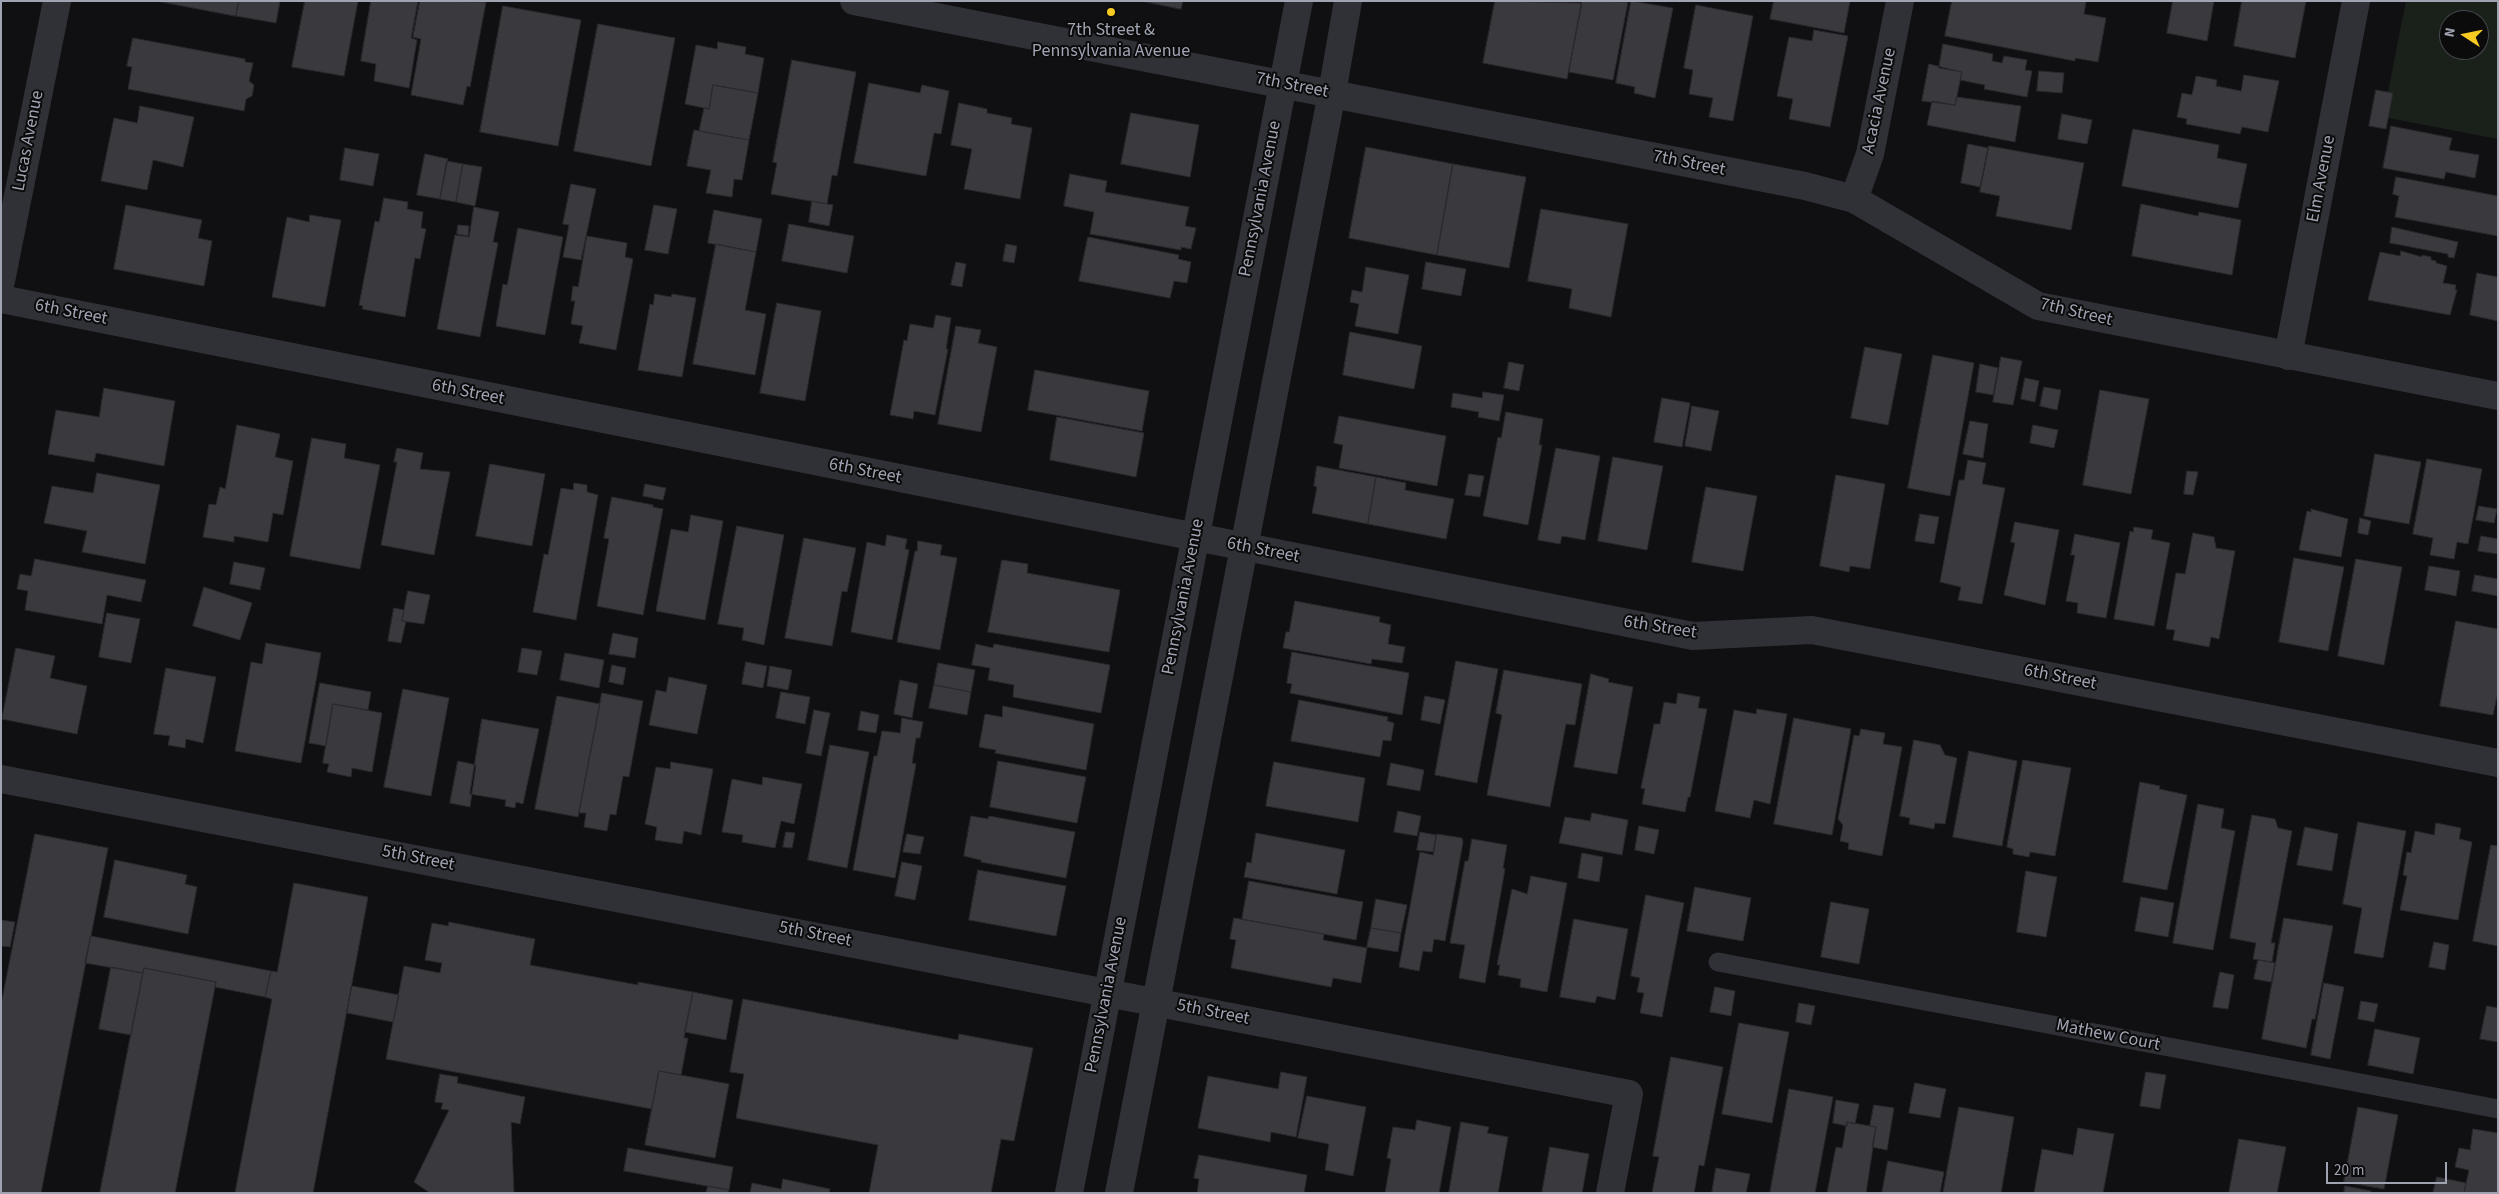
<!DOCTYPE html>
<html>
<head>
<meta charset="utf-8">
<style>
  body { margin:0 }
  #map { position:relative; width:2499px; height:1194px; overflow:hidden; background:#100f11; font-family:"Source Sans 3",sans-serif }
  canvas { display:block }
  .frame { position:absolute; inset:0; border:2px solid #a0a3b2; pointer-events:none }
  .north { position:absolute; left:2439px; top:10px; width:50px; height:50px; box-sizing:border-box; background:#0b0b0c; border:1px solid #47484e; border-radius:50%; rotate:281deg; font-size:14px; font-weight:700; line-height:20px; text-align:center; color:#a0a3b2 }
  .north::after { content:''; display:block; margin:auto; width:18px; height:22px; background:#f7ca21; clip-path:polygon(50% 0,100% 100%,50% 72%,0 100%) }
  .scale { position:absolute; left:2326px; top:1162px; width:121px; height:22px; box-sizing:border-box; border:2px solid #a0a3b2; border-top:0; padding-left:6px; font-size:15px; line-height:18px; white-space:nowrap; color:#a0a3b2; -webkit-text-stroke:4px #0b0b0c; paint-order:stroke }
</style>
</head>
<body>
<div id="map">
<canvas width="2499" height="1194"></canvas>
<div class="frame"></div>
<div class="north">N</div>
<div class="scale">20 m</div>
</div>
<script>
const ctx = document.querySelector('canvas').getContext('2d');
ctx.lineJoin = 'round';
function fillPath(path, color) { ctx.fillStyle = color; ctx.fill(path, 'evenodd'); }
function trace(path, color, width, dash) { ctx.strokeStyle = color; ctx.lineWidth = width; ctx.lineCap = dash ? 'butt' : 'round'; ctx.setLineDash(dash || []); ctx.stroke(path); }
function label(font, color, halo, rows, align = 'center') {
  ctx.font = font + ' "Source Sans 3",sans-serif'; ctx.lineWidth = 4; ctx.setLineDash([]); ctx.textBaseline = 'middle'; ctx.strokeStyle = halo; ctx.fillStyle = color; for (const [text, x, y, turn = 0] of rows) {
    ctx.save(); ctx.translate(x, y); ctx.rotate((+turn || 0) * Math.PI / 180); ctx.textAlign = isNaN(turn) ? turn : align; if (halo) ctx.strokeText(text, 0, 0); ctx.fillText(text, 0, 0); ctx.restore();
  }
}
fillPath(new Path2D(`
  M2406,1H2498V139L2383,117ZM2449,20H2479V50H2449Z`), '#1a211b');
const building = new Path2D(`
  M157,1H239L236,16Z
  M239,1H280L276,23L236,16Z
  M305,1H358L344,76L292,67Z
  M371,1H418L411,38L417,40L409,88L374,81L376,64L361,61Z
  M420,1L486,2L470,87L467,86L463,105L411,95L421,39L413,37Z
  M1142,1H1183L1181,9Z
  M1495,1L1582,3L1567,79L1483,63Z
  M1582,1L1628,2L1613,80L1569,72Z
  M1631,1L1673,8L1655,98L1634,93L1635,87L1616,83Z
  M1774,1H1850L1844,33L1770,19Z
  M1952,1H2086L2084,14L2106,18L2098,62L2075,58V61L1945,36Z
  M2173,1H2214L2207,41L2167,33Z
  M2242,1H2306L2295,58L2234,46Z
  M1696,5L1753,16L1733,121L1709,117L1713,98L1689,94L1693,70L1684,68Z
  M503,6L581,20L558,146L480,132Z
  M598,24L675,38L651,166L574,151Z
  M1814,30L1848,36L1830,127L1789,119L1793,99L1777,96L1789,37L1812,41Z
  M133,38L245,59V62L253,63L249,81L254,85L252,96L246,99L244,111L128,89L132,67L127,66Z
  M718,42L746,47L745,54L764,58L758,93L713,85L709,109L685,104L696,45L717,49Z
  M1943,44L1993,54L1992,61L2002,63L2004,56L2027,60L2025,70L2032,71L2027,97L1984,89L1985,85L1960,80L1962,72L1939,68Z
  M792,60L856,72L837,176L832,175L827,204L771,194L777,163L773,162Z
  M1929,64L1962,72L1955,105L1922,101Z
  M2039,71L2064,73L2062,93L2037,91Z
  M2244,75L2279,81L2268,132L2242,127L2240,134L2186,124L2187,119L2177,117L2182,93L2192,95L2196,76L2217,80L2216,86L2241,91Z
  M869,83L920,93L922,85L949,91L941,134L934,133L926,176L854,163Z
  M713,85L758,93L749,140L699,131L704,108L709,109Z
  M2376,90L2393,93L2386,129L2369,126Z
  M1957,97L2021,106L2015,142L1927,125L1932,101L1955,105Z
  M959,103L987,109V113L1012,118L1011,124L1032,128L1020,199L964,189L972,149L951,145Z
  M140,106L194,117L183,167L153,160L147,190L101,181L114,118L137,123Z
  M1131,113L1199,125L1190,177L1121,164Z
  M2062,114L2092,120L2087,144L2058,139Z
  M2391,126L2452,138L2449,150L2479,155L2475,178L2446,172L2444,179L2383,168Z
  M2133,129L2219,145L2217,158L2247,164L2238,208L2122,186Z
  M694,130L749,140L742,180L734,179L732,197L706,193L711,170L687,166Z
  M1968,144L1988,148L1980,187L1961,183Z
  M1989,146L2084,163L2071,230L1996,216L2000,196L1980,192Z
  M1366,147L1453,164L1437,255L1349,238Z
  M345,148L379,154L373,186L340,180Z
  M425,154L448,159L440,199L417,195Z
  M447,161L463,164L456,202L440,199Z
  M463,164L482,167L475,206L456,202Z
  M1453,164L1526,177L1509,268L1437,255Z
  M1070,174L1107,181L1105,192L1189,207L1185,226L1196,228L1191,249L1181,247V250L1090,234L1094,212L1064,206Z
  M2396,177L2498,196V236L2395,217L2399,196L2393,194Z
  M571,184L596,189L581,260L563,257L569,225L563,224Z
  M384,198L408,202L407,209L423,212L421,228L426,229L420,259L415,258L405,317L362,309L363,306L359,305L375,221L379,222Z
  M812,201L833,205L829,226L809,222Z
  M2141,204L2198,216L2199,212L2241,220L2232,275L2132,256Z
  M126,205L202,220L198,238L212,241L204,286L114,269Z
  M654,205L677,209L668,254L645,250Z
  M474,207L499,212L493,242L498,243L480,337L437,329L455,235L469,237Z
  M1541,209L1628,224L1611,317L1569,308L1572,289L1528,281Z
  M714,210L762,219L756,252L708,243Z
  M310,215L341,220L325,307L272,297L287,217L309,222Z
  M789,224L854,236L847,273L782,261Z
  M458,225L469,226L468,236L457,234Z
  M2392,227L2458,242L2454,258L2448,257V254L2390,243Z
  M518,228L563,237L545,335L496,326L503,284L507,285Z
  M587,236L627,243L625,257L633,259L616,350L579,343L583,326L571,324L575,301H571L573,286L578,287Z
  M1088,237L1179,255L1178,259L1191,262L1187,283L1174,281L1170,298L1079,281Z
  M716,244L756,252L745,310L766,314L755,375L693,364Z
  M1006,244L1017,246L1014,263L1003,261Z
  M2401,251L2422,257V255L2431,257V260L2436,261V263L2447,266L2443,283L2456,285L2455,290H2457L2450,315L2368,300L2380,252L2400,256Z
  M956,262L966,264L962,287L951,285Z
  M1426,262L1466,269L1461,296L1422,289Z
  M1366,267L1409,275L1398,334L1355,326L1359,304L1350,302L1352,290L1362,292Z
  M2477,273L2498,277V321L2470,315Z
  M655,294L671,297L672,294L696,298L682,377L638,370L650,304L653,305Z
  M777,303L821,311L805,401L760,393Z
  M936,315L951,318L946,349H948L935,415L914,411L913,419L890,415L904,340L907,341L910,324L933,328Z
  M956,326L981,330L978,343L997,347L981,432L938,424Z
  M1350,332L1422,346L1414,389L1343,375Z
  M1865,347L1902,354L1888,425L1851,418Z
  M1933,355L1974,363L1950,496L1908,488Z
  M2001,357L2022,361L2013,405L1993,402Z
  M1509,362L1524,365L1519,391L1504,388Z
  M1980,364L1998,368L1993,395L1976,392Z
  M1035,370L1149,391L1142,431L1028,410Z
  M2025,378L2039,381L2035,402L2021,399Z
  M2044,387L2061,390L2057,410L2040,406Z
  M104,388L175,401L164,466L96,453L94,462L48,454L56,410L99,417Z
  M2100,390L2149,399L2131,494L2083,485Z
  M1483,392L1504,395L1499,421L1478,417L1479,412L1451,407L1453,393L1482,398Z
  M1662,398L1690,403L1682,447L1654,442Z
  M1692,406L1719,411L1711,451L1685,446Z
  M1506,412L1543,419L1539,445H1542L1528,525L1483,516L1498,437L1501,438Z
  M1339,416L1446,436L1437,486L1339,468L1343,445L1334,443Z
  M1057,417L1144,433L1136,477L1050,460Z
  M1970,421L1988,424L1983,458L1963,454Z
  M237,425L280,434L275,457L293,461L283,515L273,513L268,542L234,536V542L203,537L209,504L216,505L220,487L225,489Z
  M2033,425L2058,430L2054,448L2030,443Z
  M312,438L346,444L344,458L380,465L360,569L290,556Z
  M397,448L423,453L420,469L450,472L434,555L381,545L397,462H394Z
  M1556,448L1600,456L1585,540L1562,536L1560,544L1538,540Z
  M2375,454L2421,462L2409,524L2364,516Z
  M1613,457L1663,466L1647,550L1598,541Z
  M2427,459L2482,469L2468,544L2457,542L2454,559L2430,555L2433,538L2413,534Z
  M1968,460L1986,463L1982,484L2005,488L1982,604L1958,600L1961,587L1940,582L1959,480H1964Z
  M490,464L545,474L532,546L476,536Z
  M1317,466L1376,477L1368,524L1312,513L1317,487L1314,486Z
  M2187,471L2198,472L2193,495L2184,494Z
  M97,473L160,485L145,564L82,552L87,531L44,523L52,486L93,493Z
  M1469,474L1484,476L1480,497L1465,495Z
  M1836,475L1885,484L1870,569L1850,566L1849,572L1820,566Z
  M1376,477L1406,483L1405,490L1454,499L1446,539L1368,524Z
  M574,483L587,485V492L598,495L576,620L533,612L544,554L548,555L561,488L573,490Z
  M645,484L666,488L663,500L643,496Z
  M1706,487L1757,496L1743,571L1692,562Z
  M612,497L653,505V507L663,509L643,615L597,606L609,539L604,538Z
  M2479,506L2497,509L2494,523L2476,520Z
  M2311,509L2348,519L2341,557L2299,550L2307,511L2311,512Z
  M1920,514L1939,517L1934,544L1915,541Z
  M691,515L723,521L705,620L656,611L671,529L688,532Z
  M2360,518L2371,521L2368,535L2358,533Z
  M2015,522L2059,530L2045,605L2004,595L2015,543L2011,542Z
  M737,526L784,535L764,645L742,640L744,628L718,624Z
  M2134,527L2153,530L2151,539L2170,543L2154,626L2114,619L2130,531L2133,532Z
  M2193,533L2214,537L2216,548L2235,551L2219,639L2211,637L2209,647L2173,640L2175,630L2166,629L2176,573L2185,574Z
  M2075,534L2120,543L2106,618L2077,613L2078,603L2066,601L2075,555H2071Z
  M887,535L907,539L905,549L909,550L892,640L851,632L867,542L885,546Z
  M2481,536L2498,539V554L2478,551Z
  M804,538L856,548L847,592L842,591L832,646L785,638Z
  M918,541L942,545L940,555L957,558L940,650L897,642L915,551H917Z
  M2294,558L2344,567L2328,651L2279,642Z
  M35,559L146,580L141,602L107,595L102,624L25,610L28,591L17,589L20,574L31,576Z
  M2356,559L2402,567L2384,665L2338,656Z
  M1002,560L1028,564L1027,573L1120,590L1109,652L988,632Z
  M234,562L265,568L260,590L230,584Z
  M2429,566L2460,571L2456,596L2425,590Z
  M2475,575L2498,579V596L2472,591Z
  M204,587L252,603L240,640L193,626Z
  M408,591L430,595L424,624L402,621Z
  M1295,601L1380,617L1379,622L1391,625L1388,644L1405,647L1402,663L1372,659L1371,664L1283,648L1286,632H1289Z
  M394,608L404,610L402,621H406L401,643L388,641Z
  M107,613L140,619L131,663L99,657Z
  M2456,621L2498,629V692L2493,715L2440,706Z
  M613,633L638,638L635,658L609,654Z
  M266,643L321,653L301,763L235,751L251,662L262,664Z
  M976,644L993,648L994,644L1110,665L1101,713L1013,697L1014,685L988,680L990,668L972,665Z
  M16,648L55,656L50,678L87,686L77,734L2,719Z
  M522,648L542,651L537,675L518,672Z
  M1292,652L1409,673L1402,715L1290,693L1292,684L1287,683Z
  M565,653L604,660L599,688L560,680Z
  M1456,661L1498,669L1477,783L1435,775Z
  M746,662L767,666L763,688L742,684Z
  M938,663L975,670L971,692L934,685Z
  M612,665L626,668L623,685L609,682Z
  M770,666L792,670L788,690L767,686Z
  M166,668L216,677L203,743L186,739L185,748L168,745L170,736L154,734Z
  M1504,670L1582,684L1575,725L1566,724L1550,807L1487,795L1502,715L1496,713Z
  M1591,674L1609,679L1608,682L1633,687L1617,774L1574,767Z
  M669,677L707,685L697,734L649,725L656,690L666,692Z
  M900,680L918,684L912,718L894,714Z
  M320,683L371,692L368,710L333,704L326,746L309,743Z
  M934,685L971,692L967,715L929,708Z
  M403,689L449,698L431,796L384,787Z
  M781,692L810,697L805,724L776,718Z
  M602,693L643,701L629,777L623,776L616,815L610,814L607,831L584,827L586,813H579Z
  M1678,693L1700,697L1698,708L1707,709L1690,797H1688L1685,812L1642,804L1645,789L1641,788L1654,724H1660L1664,702L1676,704Z
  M557,696L600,704L578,817L535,809Z
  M1425,696L1445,700L1440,724L1421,720Z
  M1299,700L1388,717L1387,721L1394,723L1391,741L1383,740L1380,757L1291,741Z
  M333,704L382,713L372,772L352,768L351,777L327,772L329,764L323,763Z
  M1003,706L1094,724L1086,770L995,753L996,750L979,747L985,714L1002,717Z
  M1757,709L1787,714L1770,804L1754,800L1750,818L1715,811L1734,710L1756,714Z
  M814,710L830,713L821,756L806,753Z
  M861,711L879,715L876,733L858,730Z
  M902,718L923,722L920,738H916L912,763L916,764L895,878L853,870L874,756H877L882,731L900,733Z
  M1794,718L1851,729L1832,835L1774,824Z
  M482,719L539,729L523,804L516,802L515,808L505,806L506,800L470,794Z
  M1861,729L1885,733L1883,744L1902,747L1882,856L1848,849L1849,843L1840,841L1843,825L1838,819L1854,735L1859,736Z
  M1914,740L1940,745L1945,755L1957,758L1945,824L1935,823L1934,829L1909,824L1910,818L1900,816Z
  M830,745L869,752L847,868L808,860Z
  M1969,751L2017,761L2002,846L1953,837Z
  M2023,760L2071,768L2055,856L2030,852L2029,857L2013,854V849L2007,847Z
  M458,761L476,765L470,807L450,803Z
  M998,761L1086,777L1077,823L990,807Z
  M671,762L713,769L701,835L684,831L682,844L655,840L657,827L645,824L656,767L670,769Z
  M1274,762L1365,778L1358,822L1266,806Z
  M1391,763L1424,770L1420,791L1387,785Z
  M763,777L802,784L794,824L781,821L775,848L742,842L743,835L722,832L732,779L762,785Z
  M2140,782L2160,786L2159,789L2187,795L2167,890L2123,882Z
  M2198,804L2224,809L2221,828L2235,831L2213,950L2173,943Z
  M1398,811L1421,816L1417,836L1394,832Z
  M1592,813L1628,820L1622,855L1559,843L1565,817L1590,821Z
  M2252,815L2275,819L2278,828L2292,831L2271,943H2275L2272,962L2253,959L2256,943L2230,938Z
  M971,816L988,819L989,816L1075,832L1066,878L981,862V860L964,856Z
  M2358,822L2406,831L2383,958L2354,953L2362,908L2343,904Z
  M2436,823L2461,828L2459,839L2472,842L2458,920L2400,910L2407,876L2403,875L2407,852L2411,853L2415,831L2434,835Z
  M1639,826L1659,830L1654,854L1635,850Z
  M2305,827L2338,834L2332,871L2297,865Z
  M786,832L795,833L792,848L783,847Z
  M1420,832L1436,835L1433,852L1417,850Z
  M1256,833L1345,850L1337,894L1244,877L1247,862L1251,863Z
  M35,834L108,848L41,1193H1V1005Z
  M907,834L924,837L920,854L903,852Z
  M1437,834L1462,838L1463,842L1445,941L1434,939L1432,952L1423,951L1419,971L1399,967L1420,852L1433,855Z
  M1472,839L1507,845L1503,868L1505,869L1485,983L1459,978L1465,945L1450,943L1465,861H1468Z
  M2491,845L2498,846V946L2473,941Z
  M1582,853L1603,857L1599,882L1578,878Z
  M115,860L187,875L185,884L197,887L188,934L104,917Z
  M902,862L922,866L915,900L895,896Z
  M978,870L1066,886L1056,936L969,920Z
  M2026,871L2057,877L2046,937L2017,932Z
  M1531,876L1567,883L1547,992L1520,987L1521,979L1498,975L1500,965H1497L1512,889L1527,894Z
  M1249,881L1363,902L1356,940L1242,919Z
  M294,883L368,897L313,1193H235L272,999L265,997L271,971L277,972Z
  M1695,887L1751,898L1743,941L1687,931Z
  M1646,895L1684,903L1662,1017L1640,1013L1644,993L1637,992L1640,978L1631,976Z
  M2141,897L2174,903L2168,937L2135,931Z
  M1376,899L1407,905L1401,933L1371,928Z
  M1831,902L1869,909L1859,964L1821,957Z
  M1234,918L1324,934L1323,940L1367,948L1361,983L1333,978L1331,987L1231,968L1236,940L1230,939Z
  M2284,918L2333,926L2315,1019H2312L2306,1048L2262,1039Z
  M1574,919L1628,929L1615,1000L1597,996L1595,1003L1560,997Z
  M1,920L15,922L10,947L1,946Z
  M449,922L535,939L530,965L638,985V982L693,992L684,1038H688L681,1075L659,1071L652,1109L386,1059L404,966L440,973L442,963L425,960L432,923L448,926Z
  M1371,928L1401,933L1398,952L1367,947Z
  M91,936L271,971L265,997L215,987L216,982L144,968L143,973L85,963Z
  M2434,942L2449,945L2445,970L2429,967Z
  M2258,960L2275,963L2271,982L2254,979Z
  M111,967L143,973L131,1035L99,1029Z
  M144,968L216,982L215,987L175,1193H100Z
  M2220,972L2234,975L2228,1009L2213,1007Z
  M2324,983L2344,987L2330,1059L2311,1055Z
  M352,986L399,995L393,1022L347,1013Z
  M1715,987L1735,991L1731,1016L1710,1012Z
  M693,992L733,1000L726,1040L685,1032Z
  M743,999L958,1040L959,1034L1033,1048L1014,1141L1001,1139L991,1193H869L878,1145L736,1118L744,1074L730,1072Z
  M2361,1001L2378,1004L2374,1022L2358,1019Z
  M1799,1003L1815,1006L1811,1025L1796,1022Z
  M2487,1006L2498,1008V1042L2480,1039Z
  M1739,1023L1789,1032L1772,1123L1722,1114Z
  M2375,1029L2420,1038L2413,1074L2368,1065Z
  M1671,1057L1723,1067L1704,1166L1699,1165L1694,1193H1652L1659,1157L1653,1156Z
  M659,1071L729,1084L715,1158L645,1145Z
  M1281,1072L1307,1077L1296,1137L1271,1132L1270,1142L1198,1128L1208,1076L1278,1089Z
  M2146,1072L2166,1075L2160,1109L2140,1106Z
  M440,1074L458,1077L457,1083L525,1097L520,1124L511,1122L514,1193H430L414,1182L449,1110L441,1109L443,1103L435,1102Z
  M1915,1083L1946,1089L1940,1118L1909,1113Z
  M1789,1089L1833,1097L1815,1193H1770Z
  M1307,1096L1366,1107L1353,1176L1325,1170L1329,1144L1298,1138Z
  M1836,1100L1859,1104L1855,1124L1847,1122V1126L1833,1123Z
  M1874,1105L1894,1108L1887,1150L1872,1147L1876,1127L1870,1126Z
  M1959,1107L2014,1117L2001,1193H1943Z
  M2358,1107L2398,1115L2384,1189L2344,1182Z
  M1417,1120L1451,1127L1439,1193H1385L1391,1159L1387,1158L1393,1127L1415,1130Z
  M1461,1122L1489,1127L1487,1133L1508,1137L1498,1193H1449Z
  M1847,1122L1876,1127L1866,1193H1827L1836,1147L1842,1148Z
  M2078,1128L2114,1134L2103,1193H2034L2042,1149L2073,1155Z
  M2473,1129L2498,1133V1193H2464L2469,1170L2455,1167L2459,1148L2470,1150Z
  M2239,1139L2286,1147L2277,1193H2229Z
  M1550,1147L1589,1154L1582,1193H1542Z
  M628,1148L733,1167L729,1190L624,1171Z
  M1199,1155L1307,1175L1304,1193H1197L1199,1179L1194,1178Z
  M1888,1161L1944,1172L1940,1193H1882Z
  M1716,1168L1750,1174L1746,1193H1712Z
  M2437,1177L2466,1183L2464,1193H2433Z
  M783,1179L830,1189L829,1193H750L752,1183L781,1189Z
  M708,1186L729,1190L728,1193H706Z
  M2345,1186L2371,1191V1193H2344Z`);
fillPath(building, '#3a393e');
trace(building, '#2a292d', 1);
trace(new Path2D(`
  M1718,962L2498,1109`), '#303136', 19);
trace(new Path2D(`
  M1854,199L1870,154L1900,1
  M1,281L57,1
  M1,299L1693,636L1812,630L2498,763
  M2288,356L2356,1
  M1,779L1629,1094L1610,1193
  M1069,1193L1283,84
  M1119,1193L1332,93`), '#303136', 28);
trace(new Path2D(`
  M854,1L1805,186L1854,199L2038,306L2498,396
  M1283,84L1299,1
  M1332,93L1348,1`), '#303136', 28);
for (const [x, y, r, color] of [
  [1111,12,5,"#f7ca21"]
]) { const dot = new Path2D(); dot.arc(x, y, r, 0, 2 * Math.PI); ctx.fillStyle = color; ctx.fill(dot); trace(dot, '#0b0b0c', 2); }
label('18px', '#a0a3b2', '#0b0b0c', [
  ["7th Street &",1111,31],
  ["Pennsylvania Avenue",1111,52]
]);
label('18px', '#a0a3b2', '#0b0b0c', [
  ["7th Street",1292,86,11],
  ["Acacia Avenue",1880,101,-78],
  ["Lucas Avenue",29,141,-79],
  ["7th Street",1689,164,11],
  ["Elm Avenue",2322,179,-79],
  ["Pennsylvania Avenue",1261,199,-79],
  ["6th Street",71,313,11],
  ["7th Street",2076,313,13],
  ["6th Street",468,393,11],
  ["6th Street",865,472,11],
  ["6th Street",1263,551,11],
  ["Pennsylvania Avenue",1184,597,-79],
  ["6th Street",1660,628,9],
  ["6th Street",2060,678,11],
  ["5th Street",418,859,11],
  ["5th Street",815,935,11],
  ["Pennsylvania Avenue",1107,995,-79],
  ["5th Street",1213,1013,11],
  ["Mathew Court",2108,1036,11]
]);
</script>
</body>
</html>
